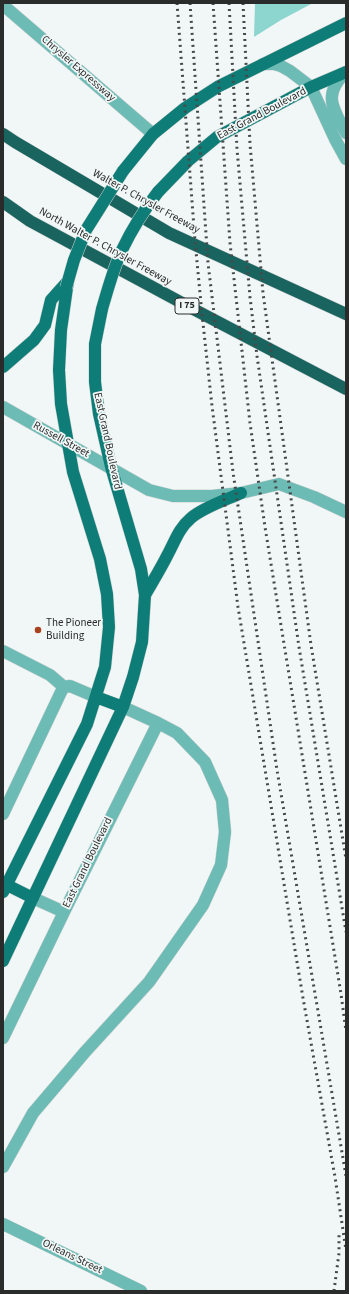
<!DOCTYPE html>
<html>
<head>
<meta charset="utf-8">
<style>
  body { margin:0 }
  #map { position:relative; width:349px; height:1294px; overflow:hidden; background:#f1f7f6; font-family:"Source Sans 3",sans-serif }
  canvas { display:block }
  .frame { position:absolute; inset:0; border:4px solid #2a2c2c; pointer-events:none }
</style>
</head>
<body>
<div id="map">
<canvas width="349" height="1294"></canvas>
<div class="frame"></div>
</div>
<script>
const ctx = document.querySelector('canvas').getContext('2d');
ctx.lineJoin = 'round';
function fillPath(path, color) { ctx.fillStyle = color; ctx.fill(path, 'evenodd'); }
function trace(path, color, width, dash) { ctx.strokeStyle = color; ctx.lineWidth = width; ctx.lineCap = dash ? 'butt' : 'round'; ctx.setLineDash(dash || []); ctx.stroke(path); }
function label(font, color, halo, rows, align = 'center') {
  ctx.font = font + ' "Source Sans 3",sans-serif'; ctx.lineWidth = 3.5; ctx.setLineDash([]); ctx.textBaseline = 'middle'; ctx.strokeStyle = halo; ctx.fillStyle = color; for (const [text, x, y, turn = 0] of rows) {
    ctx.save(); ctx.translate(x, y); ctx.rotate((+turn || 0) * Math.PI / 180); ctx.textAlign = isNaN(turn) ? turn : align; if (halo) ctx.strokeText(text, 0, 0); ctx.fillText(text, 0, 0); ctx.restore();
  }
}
fillPath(new Path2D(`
  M255,3H313L281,20L254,37Z`), '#8dd5cf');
const minor = new Path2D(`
  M3,5L153,134
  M263,64H274L281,66L290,71L311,87L335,139L346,159
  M346,72C322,95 333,108 346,133
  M3,407L149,490L173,496H212L241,493L279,484L314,497L346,512
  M3,651L50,675L64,687
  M3,814L61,692L64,687L70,686L96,697
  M33,898L64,912
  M3,1038L64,912L158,723L123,707
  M3,1167L33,1113L85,1052L149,982L203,905L221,865L225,832L222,800L205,762L177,733L158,723
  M3,1224L141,1291`);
const major = new Path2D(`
  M123,171L153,134L185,108L219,86L346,23
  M158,192L188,161L217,137L311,87L346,72
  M3,367L34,340L45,325L51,300L68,281
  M145,595C153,581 161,568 168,554C175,541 179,528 191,518C204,507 226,500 241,493
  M96,697L123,707
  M7,885L33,898
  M3,892L87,724L105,667L109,627L107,594L100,559L73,472L61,404L59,370L61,330L68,281
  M3,961L123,707L133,677L142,642L145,595L141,569L111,467L99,414L95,382V344L102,309`);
const highway = new Path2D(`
  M3,134L15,142L169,233L346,314
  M3,202L30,221L197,311L346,389`);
trace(minor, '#cdd2d2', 13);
trace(major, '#cdd2d2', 13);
trace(highway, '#cdd2d2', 13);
trace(minor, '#6cbbb5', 12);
trace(major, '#0f7d77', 12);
trace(highway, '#1a645f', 12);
trace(new Path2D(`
  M177,3L195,241L202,314L212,406L238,607L303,998L335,1177L346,1250
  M190,3L208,263L233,472L277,770L346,1176
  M213,3L230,243L250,423L265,527L341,994L346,1031
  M229,3L237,149L250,297L257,356L299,647L346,932
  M243,3L250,144L263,293L311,645L346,859
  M334,1291L339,1253V1233`), '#464949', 3, [2, 4]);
const majorBridge = new Path2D(`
  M66,288L74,260L86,230L123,171
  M102,309C108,289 113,269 122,250C132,229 144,210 158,192`);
trace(majorBridge, '#cdd2d2', 13, []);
trace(majorBridge, '#0f7d77', 12);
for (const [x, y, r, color] of [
  [38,630,4,"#a8421d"]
]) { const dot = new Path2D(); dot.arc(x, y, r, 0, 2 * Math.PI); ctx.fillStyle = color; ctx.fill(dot); trace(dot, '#f1f7f6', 1.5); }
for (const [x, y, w] of [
  [187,306,24]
]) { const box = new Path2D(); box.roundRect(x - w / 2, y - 8, w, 16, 3); ctx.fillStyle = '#f1f7f6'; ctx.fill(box); trace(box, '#2a2c2c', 1); }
label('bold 10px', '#2a2c2c', null, [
  ["I 75",187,306]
]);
label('11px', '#2a2c2c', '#f1f7f6', [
  ["Chrysler Expressway",78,69,41],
  ["East Grand Boulevard",262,114,-28],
  ["Walter P. Chrysler Freeway",146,202,29],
  ["North Walter P. Chrysler Freeway",105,247,29],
  ["Russell Street",61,440,29],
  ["East Grand Boulevard",107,441,78],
  ["East Grand Boulevard",88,863,-64],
  ["Orleans Street",72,1257,26]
]);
label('11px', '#2a2c2c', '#f1f7f6', [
  ["The Pioneer",46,624],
  ["Building",46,637]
], 'left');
</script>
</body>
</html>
